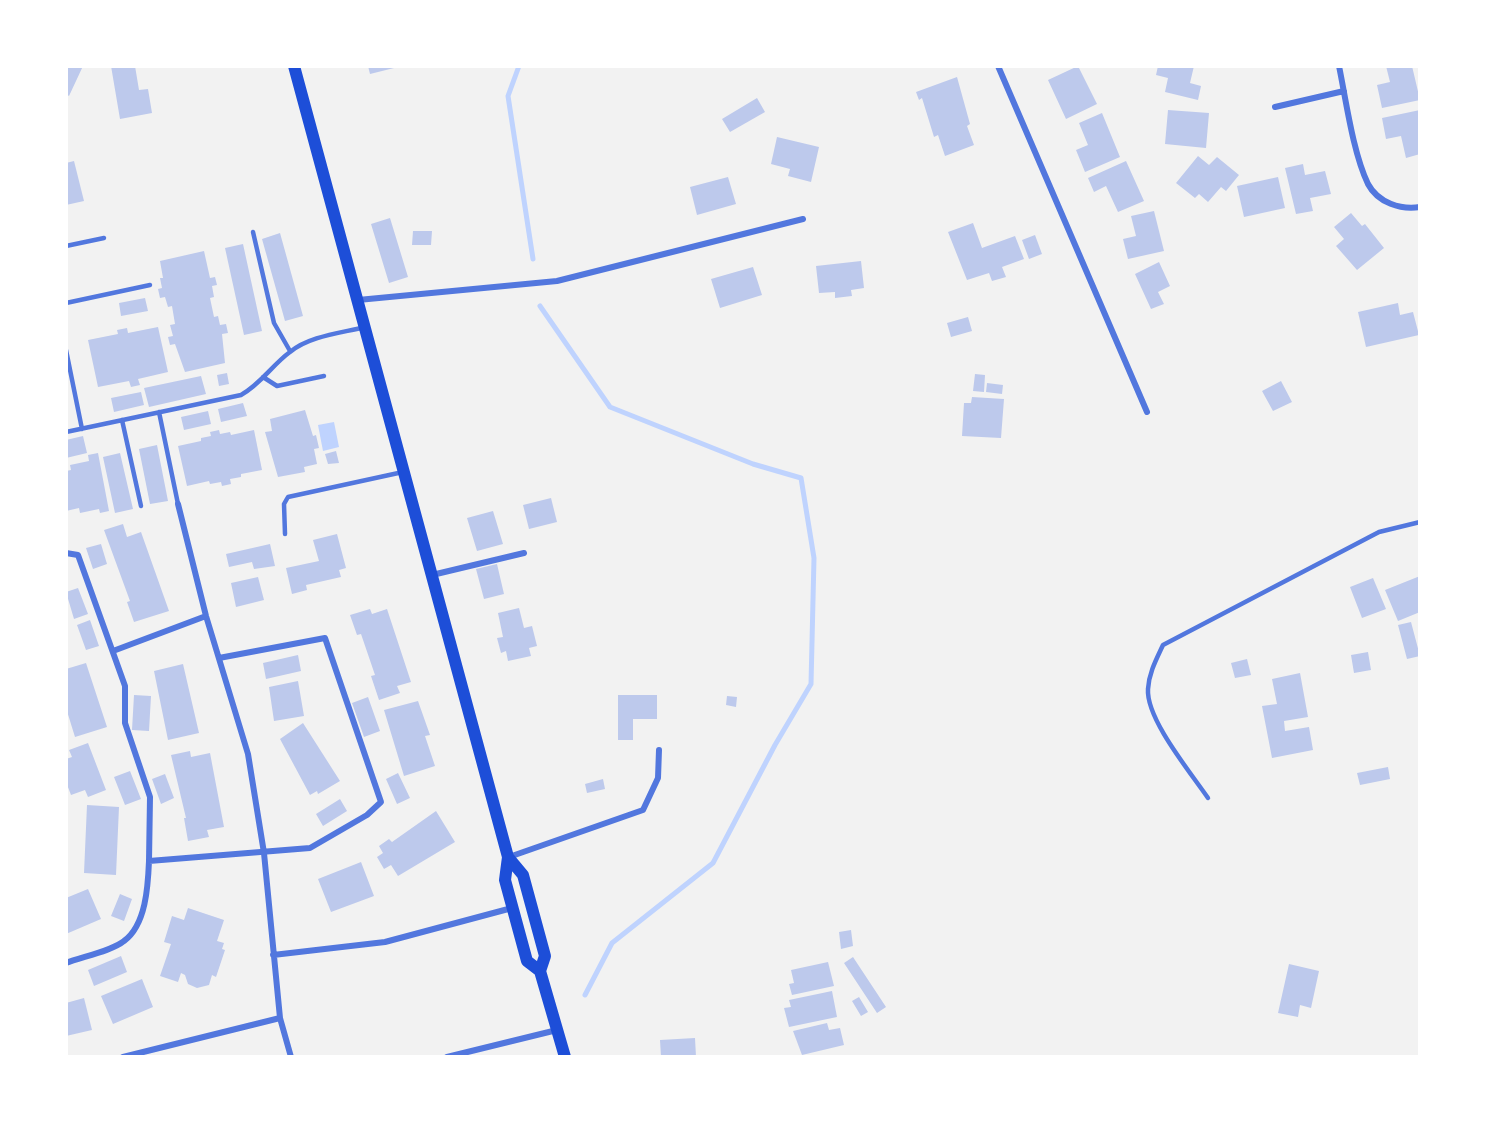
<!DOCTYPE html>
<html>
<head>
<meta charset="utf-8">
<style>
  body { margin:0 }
  #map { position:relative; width:1486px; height:1123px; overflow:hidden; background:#f2f2f2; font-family:"Sofia Sans Condensed",sans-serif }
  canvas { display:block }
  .frame { position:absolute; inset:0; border:68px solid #fff; pointer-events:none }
</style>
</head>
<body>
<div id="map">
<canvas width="1486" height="1123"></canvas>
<div class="frame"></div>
</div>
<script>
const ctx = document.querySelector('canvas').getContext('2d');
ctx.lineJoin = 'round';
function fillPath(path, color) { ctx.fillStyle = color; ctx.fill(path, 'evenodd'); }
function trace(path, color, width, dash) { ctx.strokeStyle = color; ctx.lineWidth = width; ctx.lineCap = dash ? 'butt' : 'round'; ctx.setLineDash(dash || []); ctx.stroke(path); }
fillPath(new Path2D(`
  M334,422L339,447L323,451L318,425Z`), '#bfd3fe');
trace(new Path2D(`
  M519,66L508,96L533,259
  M540,306L610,407L753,464L801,478L814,558L811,684L775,745L713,863L612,943L585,995`), '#bfd3fe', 5);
fillPath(new Path2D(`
  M66,66H83L69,96L66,94Z
  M111,66H135L139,90L148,89L152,113L120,119Z
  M368,66H394V68L370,74Z
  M1078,66L1097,104L1066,119L1048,80Z
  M1158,66H1194L1190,83L1201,86L1198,100L1165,92L1168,78L1156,75Z
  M1386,66H1412L1420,100L1382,108L1377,85L1390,82Z
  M957,77L970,124L967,126L974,145L945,156L938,135L934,137L922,98L919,100L916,92Z
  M757,98L765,112L730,132L722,119Z
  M1168,110L1209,113L1206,148L1165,144Z
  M1420,110V154L1406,158L1401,136L1386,139L1382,118Z
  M1102,113L1120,157L1085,172L1076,150L1088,145L1079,123Z
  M777,137L819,147L811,182L788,176L790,169L771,164Z
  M1198,156L1209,165L1217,157L1239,175L1226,191L1221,187L1208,202L1199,194L1195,198L1176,183Z
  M74,161L84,201L66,205V163Z
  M1126,161L1144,201L1118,212L1106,186L1094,192L1088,178Z
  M1303,164L1305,175L1325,171L1331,194L1310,198L1313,211L1296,214L1285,168Z
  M728,177L736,204L697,215L690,187Z
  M1278,177L1285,208L1244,217L1237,186Z
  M1154,211L1164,251L1128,259L1123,239L1136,236L1131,216Z
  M1351,213L1362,226L1365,224L1384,248L1357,270L1336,246L1344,239L1334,227Z
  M390,218L408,277L389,283L371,224Z
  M973,223L982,248L1015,236L1024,259L1002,267L1006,277L992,281L989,273L967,280L948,232Z
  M413,231H432L431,245H412Z
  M280,233L303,316L285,321L262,239Z
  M1035,235L1042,254L1029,259L1022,240Z
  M243,244L262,331L244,335L225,248Z
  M204,251L210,278L215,277L217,285L212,286L214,297L210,298L214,317L218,316L220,325L226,324L228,333L222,334L225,363L185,372L175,344L170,345L168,337L173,336L170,325L175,324L172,306L168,307L165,297L160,298L158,289L162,288L160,278H163L160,261Z
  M861,261L864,288L851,290L852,296L835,298V292L819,293L816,266Z
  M1159,262L1170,286L1158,292L1164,304L1151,309L1135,274Z
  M753,267L762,295L720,308L711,279Z
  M145,298L148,311L121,316L119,303Z
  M1398,303L1400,315L1413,312L1419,335L1366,347L1358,312Z
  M968,317L972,331L951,337L947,323Z
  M158,327L168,372L138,379L140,385L131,387L129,381L98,387L88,340L118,334L117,330L127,328L128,333Z
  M227,373L229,384L219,386L217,375Z
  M975,374L985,375L984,392L973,391Z
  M201,376L206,394L149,407L144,388Z
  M1281,381L1292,402L1273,411L1262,391Z
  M987,383L1003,385L1002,394L986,392Z
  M141,392L144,405L114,412L111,398Z
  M972,397L1004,399L1001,438L962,436L964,403H971Z
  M243,403L247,416L221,422L218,409Z
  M305,410L313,436L316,435L319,448L314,449L317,464L304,467L305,472L278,477L265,432L272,431L270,419Z
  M208,411L211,424L184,430L181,417Z
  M219,430L220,434L230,432L231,435L254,430L262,470L241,474V477L230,479L231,484L222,486L221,482L210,484L209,481L187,486L178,446L201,441V438L211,436L210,432Z
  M83,436L87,453L66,458V440Z
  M157,445L168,501L150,504L139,449Z
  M336,451L339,463L328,464L325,454Z
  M98,453L109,511L100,513L99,509L80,513L79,508L66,511V471L71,470L70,465L89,461L88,455Z
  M120,453L133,509L115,513L103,457Z
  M551,498L557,522L529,529L523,505Z
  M493,511L503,544L477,551L467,518Z
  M123,524L127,537L141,532L169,611L134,622L127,602L130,601L104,530Z
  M337,534L346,568L339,570L341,577L306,585L307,590L292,594L286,568L319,561L313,540Z
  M101,544L107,564L93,569L86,548Z
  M270,544L275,566L254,569L252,562L229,567L226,554Z
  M497,564L504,594L484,599L476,569Z
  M1420,576V612L1398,621L1385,590Z
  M258,577L264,600L236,607L231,583Z
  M1373,578L1386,609L1362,618L1350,587Z
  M78,588L88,614L74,619L66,592Z
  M519,608L524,628L532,626L537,646L529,648L531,656L508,661L506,651L501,653L497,638L503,637L498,613Z
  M370,609L372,614L387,609L411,682L397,686L400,693L379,700L371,676L375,675L361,634L357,635L350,615Z
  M90,620L99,646L86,650L77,625Z
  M1411,622L1420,656L1407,659L1398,625Z
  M1368,652L1371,670L1354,673L1351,655Z
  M298,655L301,671L266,679L263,663Z
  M1247,659L1251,675L1235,678L1231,663Z
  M86,663L107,727L75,737L66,708V669Z
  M183,664L199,733L168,740L154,671Z
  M1300,673L1308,717L1284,721L1285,731L1309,727L1313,750L1272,758L1262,706L1277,704L1272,679Z
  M298,681L304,716L274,721L269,687Z
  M134,695L151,696L149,731L132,730Z
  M618,695H657V719H633V740H618Z
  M727,696L737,697L736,707L726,705Z
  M368,697L380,731L364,737L352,703Z
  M418,701L430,735L425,736L435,766L404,776L384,710Z
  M303,723L340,781L318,794L317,791L310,795L280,739Z
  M88,743L106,790L88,797L85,790L71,795L66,782V759L72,757L69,750Z
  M190,751L191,757L210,753L224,827L207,830L209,837L188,841L184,818H186L171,755Z
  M1388,767L1390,779L1360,785L1357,773Z
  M130,771L141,799L125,805L114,777Z
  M398,773L410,798L397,804L386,779Z
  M165,774L174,798L161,804L152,779Z
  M603,779L605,789L587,793L585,784Z
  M340,799L347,811L323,826L316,814Z
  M87,805L119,807L116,875L84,873Z
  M436,811L455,842L398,876L391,865L384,869L377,857L383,853L379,846L389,839L392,842Z
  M361,862L374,896L331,912L318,879Z
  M88,889L101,919L66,934V898Z
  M120,894L132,899L124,921L111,916Z
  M188,908L224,920L217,941L224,943L222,949L225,950L216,977L212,975L209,985L197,988L188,984L185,975L181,973L178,982L160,976L171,944L164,942L172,916L184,920Z
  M851,930L853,946L841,949L839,932Z
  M121,956L127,972L94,986L88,970Z
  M853,957L886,1007L877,1013L844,963Z
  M828,962L834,986L792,995L789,984L794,983L791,970Z
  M1289,964L1319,971L1311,1008L1300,1005L1298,1017L1278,1013Z
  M142,979L153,1007L113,1024L101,996Z
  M832,991L837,1017L789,1027L784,1008L791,1007L789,1000Z
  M859,997L868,1012L861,1016L852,1001Z
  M84,998L92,1030L66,1036V1003Z
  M827,1023L829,1030L840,1028L844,1045L802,1055L793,1031Z
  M695,1038L696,1057H661L660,1040Z`), '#bdc9ec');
trace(new Path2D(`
  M253,232L274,323L290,351
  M66,246L104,238
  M66,303L150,285
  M66,350L82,429
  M263,377L277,386L324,376
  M159,412L178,504
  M122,420L141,506
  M66,432L241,395C261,384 272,365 290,352C309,336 341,333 365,327
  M285,534L284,504L288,497L403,472
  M1208,798C1191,773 1146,719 1148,689C1149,673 1156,660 1163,645L1379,532L1420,522`), '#5277de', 4.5);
trace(new Path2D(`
  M998,66L1147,412
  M1339,66C1346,100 1353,153 1368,184C1378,203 1401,210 1420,207
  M1275,107L1344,91
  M358,300L557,281L803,219
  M178,504L206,616L248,754L264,853L280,1018L291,1057
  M66,553L78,555L125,686V723L150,797L149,861
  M432,575L524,553
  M113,651L206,616
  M509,857L643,810L658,778L659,750
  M273,955L385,942L512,908
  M66,963C81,957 112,951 124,941C146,925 148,886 149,861L310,848L367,815L381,802L325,638L219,658
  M123,1057L280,1018
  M447,1057L557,1030`), '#5277de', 6);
trace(new Path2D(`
  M294,66L508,857L505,880L527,961L540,971L565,1057
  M508,857L523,875L545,956L540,971`), '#1d4ed8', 12);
</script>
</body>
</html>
